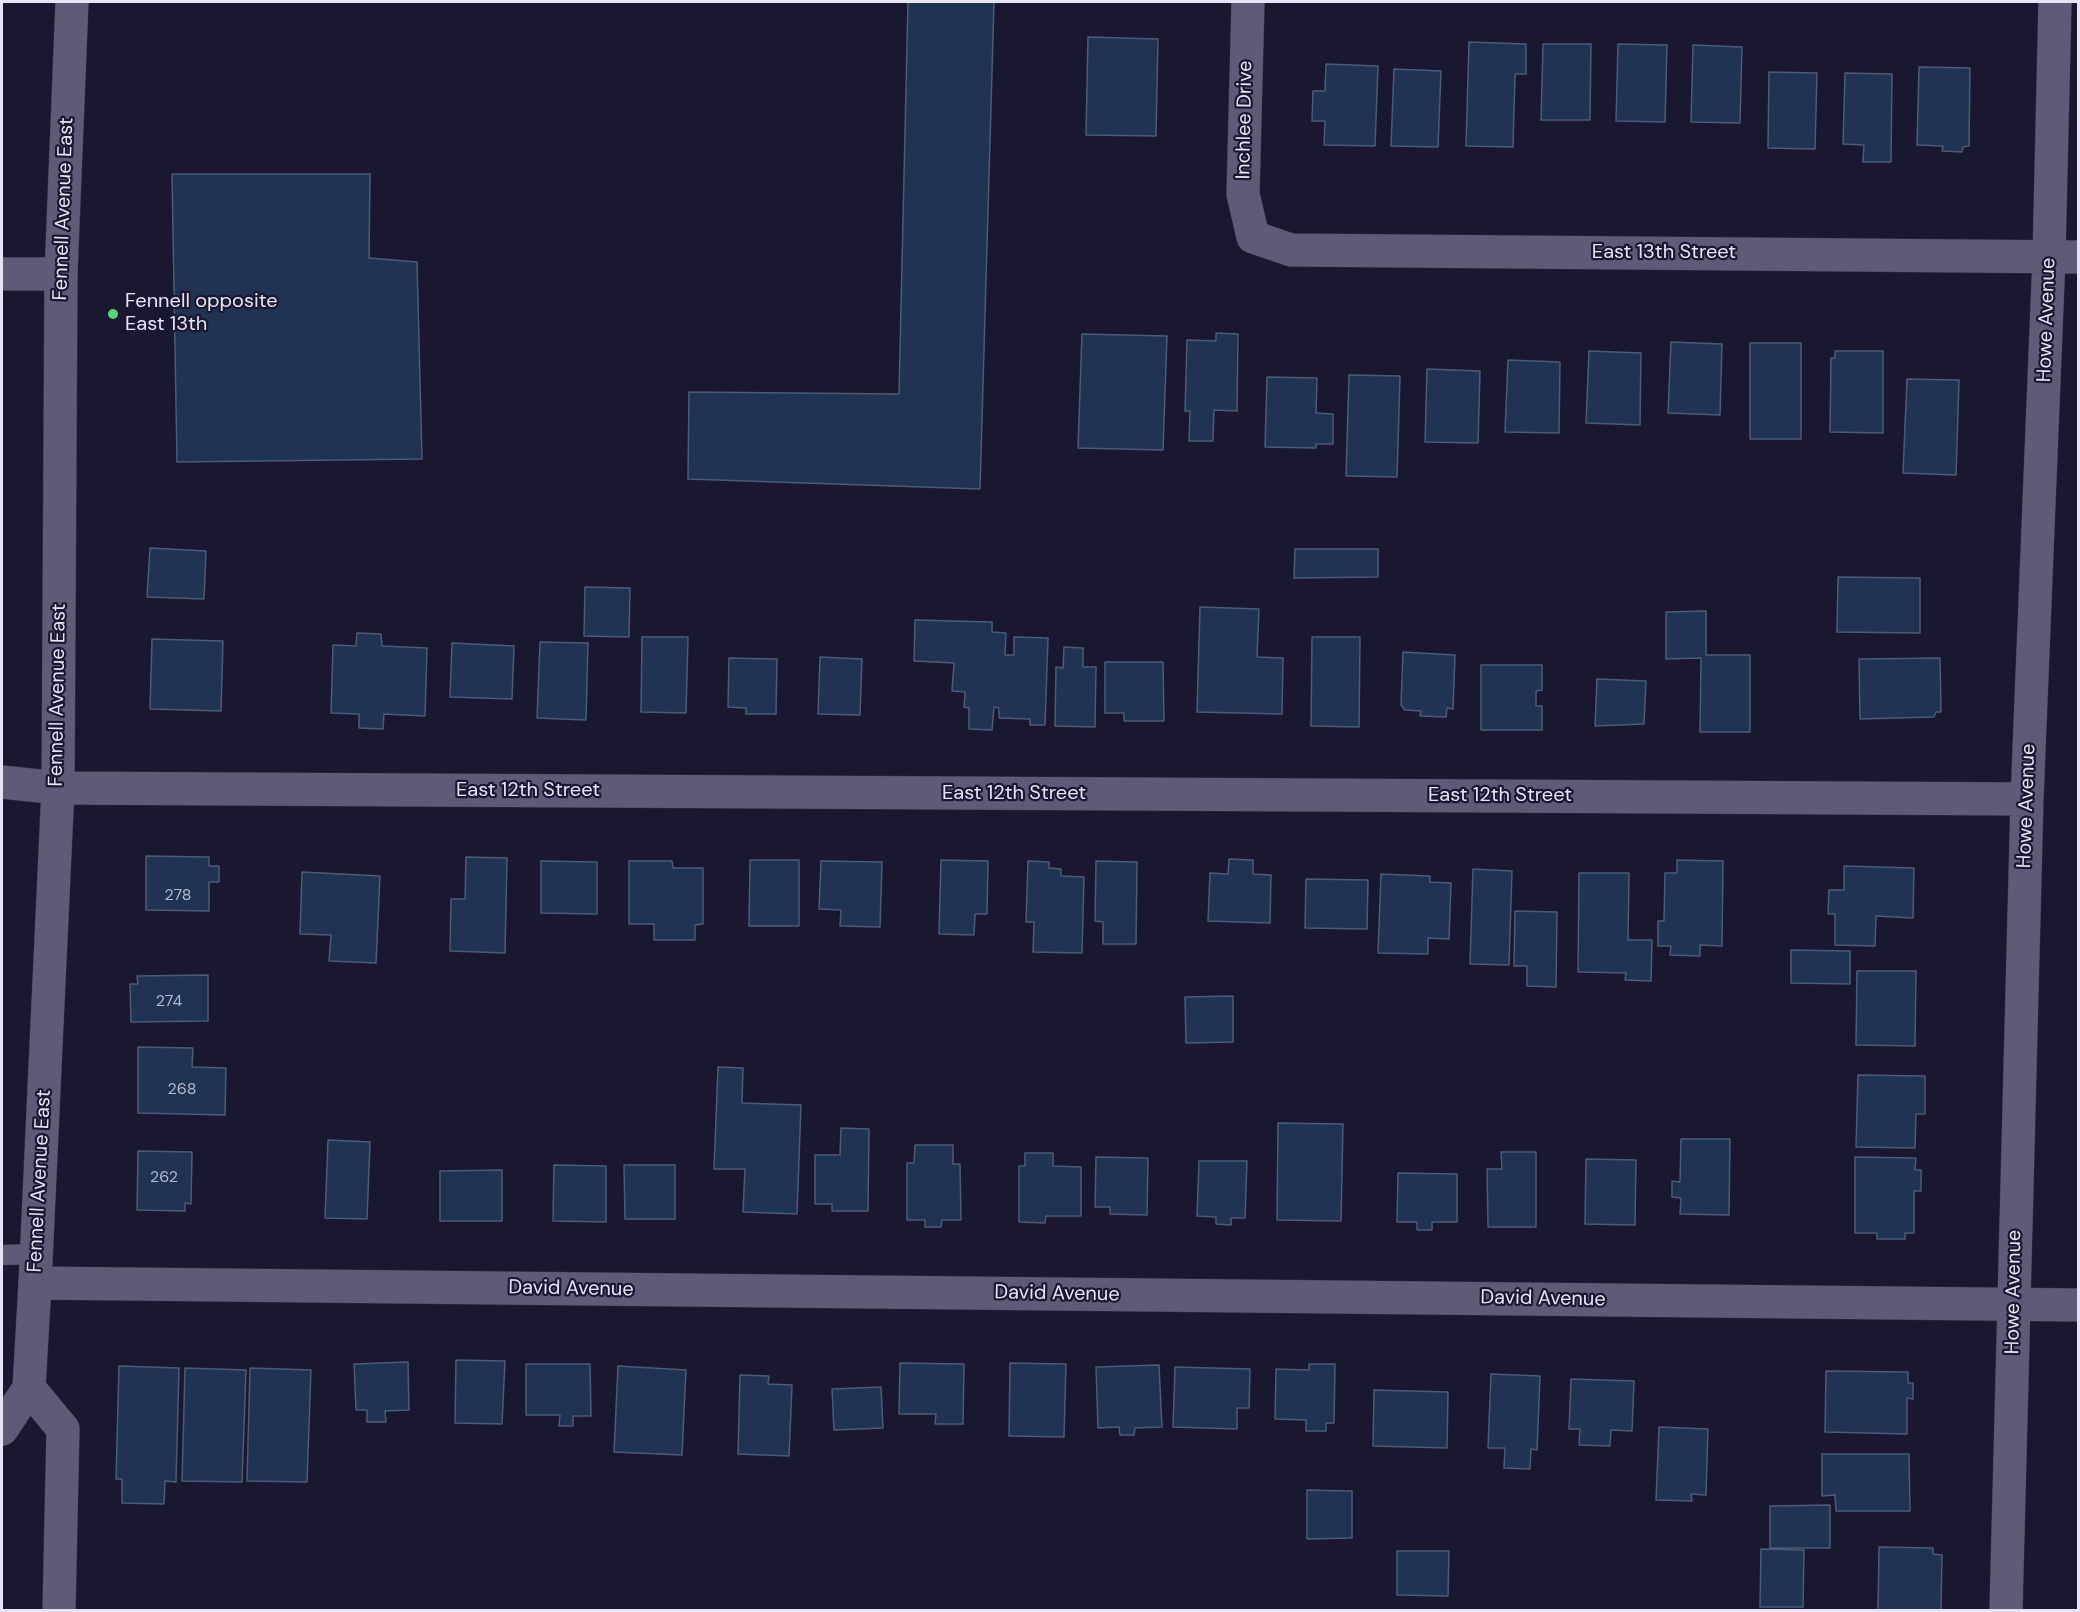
<!DOCTYPE html>
<html>
<head>
<meta charset="utf-8">
<style>
  body { margin:0 }
  #map { position:relative; width:2080px; height:1612px; overflow:hidden; background:#1a1730; font-family:"DM Sans",sans-serif }
  canvas { display:block }
  .frame { position:absolute; inset:0; border:3px solid #e6e5f7; pointer-events:none }
</style>
</head>
<body>
<div id="map">
<canvas width="2080" height="1612"></canvas>
<div class="frame"></div>
</div>
<script>
const ctx = document.querySelector('canvas').getContext('2d');
ctx.lineJoin = 'round';
function fillPath(path, color) { ctx.fillStyle = color; ctx.fill(path, 'evenodd'); }
function trace(path, color, width, dash) { ctx.strokeStyle = color; ctx.lineWidth = width; ctx.lineCap = dash ? 'butt' : 'round'; ctx.setLineDash(dash || []); ctx.stroke(path); }
function label(font, color, halo, rows, align = 'center') {
  ctx.font = font + ' "DM Sans",sans-serif'; ctx.lineWidth = 4.5; ctx.setLineDash([]); ctx.textBaseline = 'middle'; ctx.strokeStyle = halo; ctx.fillStyle = color; for (const [text, x, y, turn = 0] of rows) {
    ctx.save(); ctx.translate(x, y); ctx.rotate((+turn || 0) * Math.PI / 180); ctx.textAlign = isNaN(turn) ? turn : align; if (halo) ctx.strokeText(text, 0, 0); ctx.fillText(text, 0, 0); ctx.restore();
  }
}
const building = new Path2D(`
  M908,2H994L980,489L688,479L689,392L899,394Z
  M1088,37L1158,39L1156,136L1086,135Z
  M1469,42L1526,44V74H1515L1513,147L1466,146Z
  M1543,44H1591L1590,120H1541Z
  M1618,44L1667,45L1665,122L1616,121Z
  M1693,45L1742,47L1740,123L1691,122Z
  M1326,64L1378,66L1375,146L1324,145L1325,121H1312L1313,91H1325Z
  M1919,67L1970,68L1969,146L1963,147L1962,152L1942,151L1943,146L1917,145Z
  M1394,69L1441,71L1438,147L1391,146Z
  M1769,72L1817,73L1815,149L1768,148Z
  M1845,73L1892,74L1891,162H1863L1864,145L1843,144Z
  M172,174H370L369,258L417,262L422,459L177,462Z
  M1216,333L1238,334L1237,411L1214,410L1213,441H1189L1190,411H1185L1187,340L1216,341Z
  M1082,334L1167,336L1163,450L1078,448Z
  M1671,342L1722,344L1720,415L1668,413Z
  M1750,343H1801V439H1750Z
  M1589,351L1641,353L1640,425L1586,423Z
  M1835,351H1883V433L1830,432L1831,358H1835Z
  M1508,360L1560,362L1559,433L1505,432Z
  M1427,369L1480,371L1478,443L1425,442Z
  M1349,375L1400,376L1397,477L1346,476Z
  M1267,377L1317,378L1316,413L1333,414V444H1316V448L1265,447Z
  M1907,379L1959,380L1956,475L1903,473Z
  M150,548L206,551L204,599L147,597Z
  M1295,549H1378V577L1294,578Z
  M1838,577L1920,578V633L1837,632Z
  M585,587L630,588L629,637L584,636Z
  M1200,607L1259,609L1257,657L1283,658L1282,714L1197,712Z
  M1706,611V655H1750V732H1700L1701,658L1666,659V612Z
  M915,620L992,622V632L1006,633L1005,655H1014V637L1048,638L1045,725H1030V719L999,718V708L994,707L992,730L969,729V708L964,707L965,692L952,691L954,663L914,661Z
  M357,633L381,634L382,646L427,648L425,716L384,714L383,729L359,728V714L331,713L333,645L356,646Z
  M642,637H688L686,713L641,712Z
  M1312,637H1360L1359,727L1311,726Z
  M152,639L223,641L221,711L150,709Z
  M540,642L588,643L586,720L537,718Z
  M452,643L514,646L512,699L450,697Z
  M1064,647L1083,648V667H1096L1095,727L1055,726L1056,667L1063,668Z
  M1403,652L1455,655L1453,709L1447,708L1446,717L1420,716L1421,711L1405,710L1401,705Z
  M820,657L862,659L860,715L818,714Z
  M729,658L777,659L776,714H746V708L728,707Z
  M1940,658L1941,712H1936L1934,717L1860,719L1859,659Z
  M1105,662H1163L1164,721H1124V713H1105Z
  M1481,665H1542V690L1536,691V706H1542V730H1481Z
  M1597,679L1646,681L1644,724L1595,726Z
  M146,856L209,857V866H219V882H209V911L146,910Z
  M466,857L507,858L505,953L450,951L451,899H465Z
  M1229,859L1253,860V874L1271,875L1270,923L1208,921L1210,873L1228,874Z
  M750,860H799V926H749Z
  M941,860L988,861L987,914H975L974,935L939,934Z
  M1677,860L1723,861L1722,946L1700,945V956L1670,955L1671,946H1658V921H1664L1665,873H1677Z
  M541,861L597,862V914L541,913Z
  M629,861H672L673,868H703V924L695,925V940H654V924H629Z
  M821,861L882,862L880,927L840,926L841,910L819,909Z
  M1028,861L1049,862V868L1061,869V876L1084,877L1082,953L1033,952L1034,922H1026Z
  M1096,861L1137,862L1136,944H1103V922L1095,921Z
  M1844,866L1914,868L1913,918L1876,916L1875,946L1835,945V914H1828L1829,890H1844Z
  M1473,869L1512,871L1509,965L1470,964Z
  M302,872L380,876L376,963L329,961L331,935L300,934Z
  M1579,873H1629L1628,940H1652L1651,981L1625,980L1626,973L1578,972Z
  M1381,874L1430,876V882L1451,883L1449,939L1428,938V954L1378,953Z
  M1306,879L1368,880L1367,929L1305,928Z
  M1515,911L1557,912L1556,987L1527,986V966H1514Z
  M1791,950L1850,951V984L1791,983Z
  M1857,971H1916L1915,1046L1856,1045Z
  M208,975V1021L131,1022L130,984H138L137,976Z
  M1233,996V1042L1186,1043L1185,997Z
  M138,1047L193,1048L192,1067L226,1068L225,1115L138,1113Z
  M718,1067L743,1068L742,1103L801,1105L797,1214L743,1212L745,1169H714Z
  M1858,1075L1925,1076V1114H1916L1915,1148L1856,1147Z
  M1278,1123L1343,1124L1341,1221L1277,1220Z
  M841,1128L869,1129L868,1211H832V1204H815V1155H840Z
  M1681,1139H1730L1729,1215L1680,1214L1681,1198L1672,1197V1181L1680,1182Z
  M328,1140L370,1142L367,1219L325,1218Z
  M915,1145H953V1164H960L961,1220H942L941,1227H925V1220H907V1163H914Z
  M138,1151L192,1152L191,1204L185,1203V1211L137,1210Z
  M1501,1152H1536V1227H1488L1487,1169H1502Z
  M1025,1153H1053V1166L1081,1167V1216H1046L1045,1223L1019,1222V1166H1025Z
  M1096,1157L1148,1158L1147,1215L1110,1214V1207H1095Z
  M1855,1157L1916,1158L1915,1170H1921V1191H1914V1233H1905V1239H1877V1233H1855Z
  M1586,1159L1636,1160L1635,1225L1585,1224Z
  M1199,1161H1247L1245,1218H1231V1225L1216,1224V1217L1197,1216Z
  M554,1165L606,1166V1222L553,1221Z
  M624,1165H675V1219H625Z
  M502,1170V1221H440V1171Z
  M1398,1173L1457,1174V1222H1432V1230H1417V1222H1397Z
  M456,1360L505,1361L502,1424L455,1423Z
  M408,1362L409,1410L385,1411L386,1422H367V1410H356L354,1364Z
  M900,1363L964,1364L963,1424H935L936,1414H899Z
  M1010,1363L1066,1364L1064,1437L1009,1436Z
  M526,1364H590L591,1416H573V1426H559L560,1415H526Z
  M1309,1364H1335L1334,1423H1326V1431H1306V1420L1275,1419L1276,1369L1309,1370Z
  M1159,1365L1162,1427L1135,1428L1134,1435H1120L1119,1427L1098,1428L1096,1367Z
  M119,1366L179,1368L176,1482L165,1481L164,1504L122,1503V1479H116Z
  M618,1366L686,1370L682,1455L614,1452Z
  M1175,1367L1250,1369L1249,1408H1237V1429L1173,1427Z
  M185,1368L246,1370L242,1482L182,1481Z
  M250,1368L311,1370L307,1482L247,1481Z
  M1826,1371L1908,1372V1383H1913V1399L1907,1398V1434L1825,1432Z
  M1491,1374L1540,1376L1537,1450L1531,1449L1530,1469L1504,1468L1505,1448H1488Z
  M740,1375L769,1376L768,1384L792,1385L789,1456L738,1454Z
  M1571,1379L1634,1381L1632,1431L1611,1430L1610,1446L1579,1445L1580,1429H1569Z
  M881,1387L883,1428L834,1430L832,1389Z
  M1374,1390L1448,1392L1447,1448L1373,1446Z
  M1659,1427L1708,1429L1706,1495L1691,1494L1692,1501L1656,1500Z
  M1822,1454H1909L1910,1511H1836L1835,1495L1822,1496Z
  M1307,1490L1352,1491V1538L1307,1539Z
  M1830,1505V1548H1770V1506Z
  M1879,1547L1933,1548V1554L1942,1555L1941,1610H1878Z
  M1761,1549L1804,1550L1803,1607H1760Z
  M1397,1551H1449L1448,1596L1397,1595Z`);
fillPath(building, '#213353');
trace(building, '#4c5c77', 1.5);
const service = new Path2D(`
  M2,1255L36,1254`);
const minor = new Path2D(`
  M1248,2L1243,194L1253,237L1291,250L2078,257
  M2,274H61
  M2,782L58,788L2027,799
  M35,1283L2078,1305
  M2006,1610L2027,799L2049,257L2055,2`);
const secondary = new Path2D(`
  M29,1388L63,1429L59,1610
  M2,1429L29,1388L35,1283L58,788L61,274L72,2`);
trace(service, '#333044', 21);
trace(minor, '#333044', 34);
trace(secondary, '#333044', 34);
trace(service, '#5e5b79', 20);
trace(minor, '#5e5b79', 33);
trace(secondary, '#5e5b79', 33);
for (const [x, y, r, color] of [
  [113,314,6,"#54d672"]
]) { const dot = new Path2D(); dot.arc(x, y, r, 0, 2 * Math.PI); ctx.fillStyle = color; ctx.fill(dot); trace(dot, '#1a1730', 2); }
label('16px', '#b5b8ce', null, [
  ["278",178,896],
  ["274",169,1002],
  ["268",182,1090],
  ["262",164,1178]
]);
label('20px', '#e6e5f7', '#1a1730', [
  ["Inchlee Drive",1245,120,-89],
  ["Fennell Avenue East",64,209,-88],
  ["East 13th Street",1664,253],
  ["Howe Avenue",2047,320,-88],
  ["Fennell Avenue East",58,695,-89],
  ["East 12th Street",528,791],
  ["East 12th Street",1014,794],
  ["East 12th Street",1500,796],
  ["Howe Avenue",2027,806,-88],
  ["Fennell Avenue East",40,1181,-87],
  ["David Avenue",571,1289,1],
  ["Howe Avenue",2014,1292,-89],
  ["David Avenue",1057,1294,1],
  ["David Avenue",1543,1299,1]
]);
label('20px', '#e6e5f7', '#1a1730', [
  ["Fennell opposite",125,302],
  ["East 13th",125,325]
], 'left');
</script>
</body>
</html>
